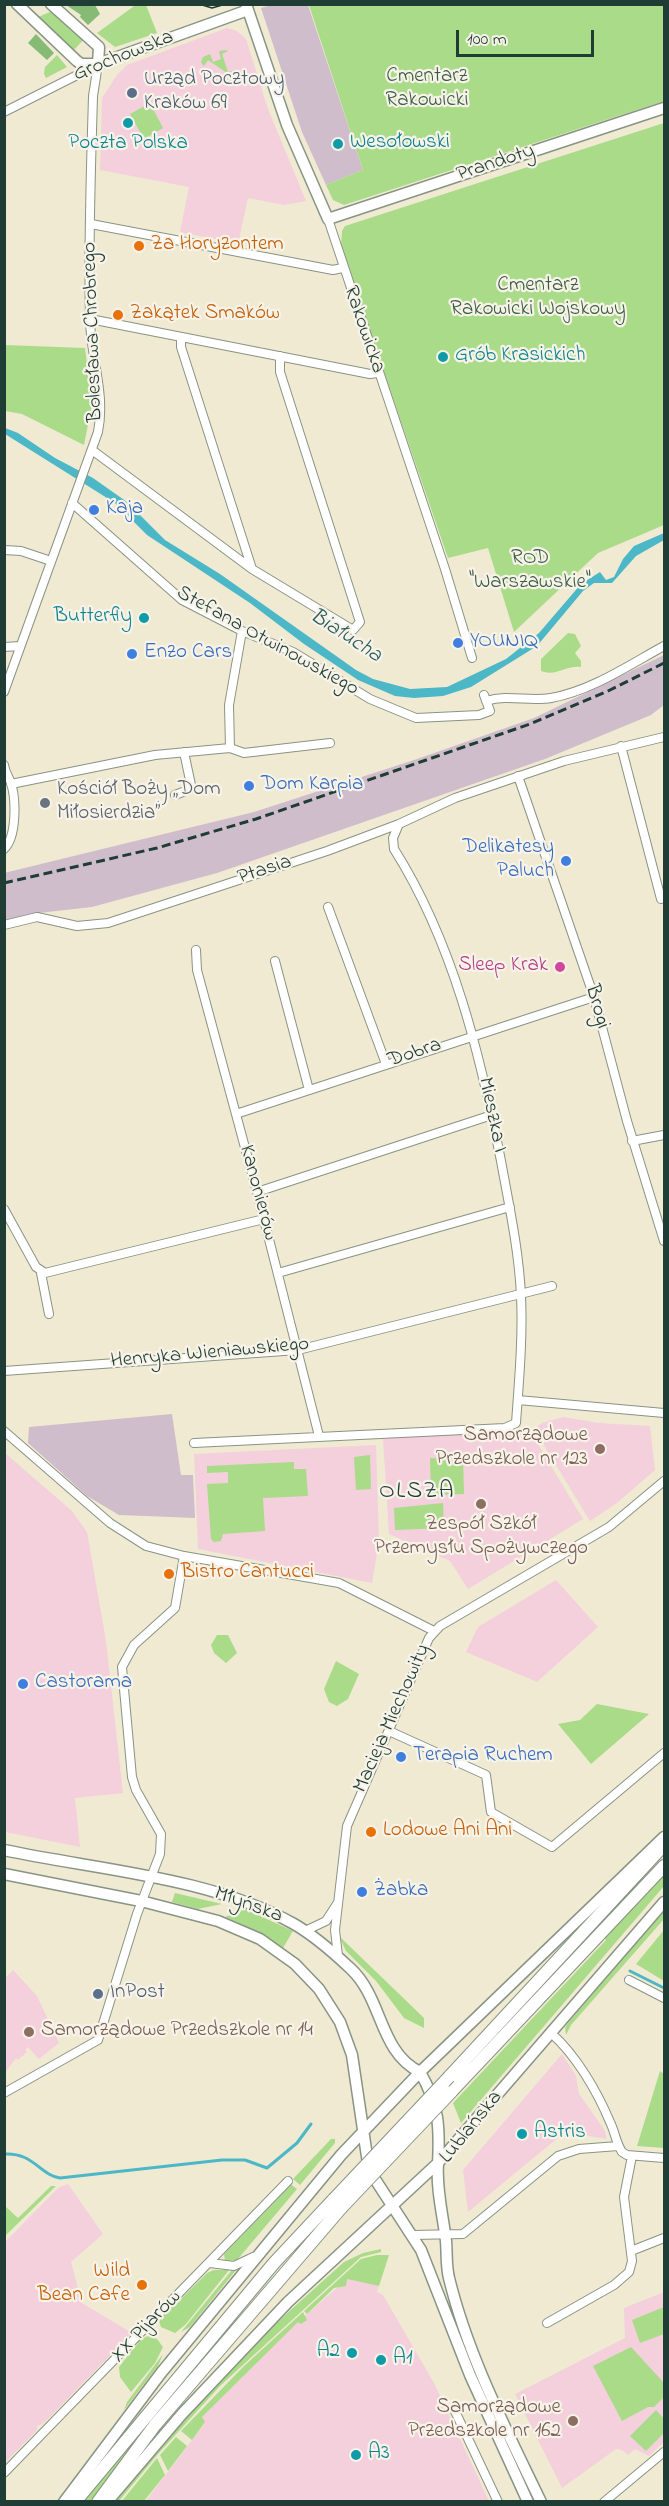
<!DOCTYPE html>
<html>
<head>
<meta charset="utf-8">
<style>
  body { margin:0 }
  #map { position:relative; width:669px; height:2506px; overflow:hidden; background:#f0ead3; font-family:"Indie Flower",sans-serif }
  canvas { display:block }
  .frame { position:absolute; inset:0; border:6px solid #1f3d34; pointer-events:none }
  .scale { position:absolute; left:456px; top:30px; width:138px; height:27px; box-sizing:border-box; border:3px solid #1f3d34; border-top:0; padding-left:8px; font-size:18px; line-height:21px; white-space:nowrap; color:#1f3d34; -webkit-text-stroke:4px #f7f3e8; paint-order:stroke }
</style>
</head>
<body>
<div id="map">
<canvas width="669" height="2506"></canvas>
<div class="frame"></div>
<div class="scale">100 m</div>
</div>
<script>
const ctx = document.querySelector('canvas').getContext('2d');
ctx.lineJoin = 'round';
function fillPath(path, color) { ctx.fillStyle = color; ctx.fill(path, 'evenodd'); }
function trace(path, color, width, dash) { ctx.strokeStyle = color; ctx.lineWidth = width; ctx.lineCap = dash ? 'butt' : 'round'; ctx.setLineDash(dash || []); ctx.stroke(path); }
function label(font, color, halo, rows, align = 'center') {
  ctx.font = font + ' "Indie Flower",sans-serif'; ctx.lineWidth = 4.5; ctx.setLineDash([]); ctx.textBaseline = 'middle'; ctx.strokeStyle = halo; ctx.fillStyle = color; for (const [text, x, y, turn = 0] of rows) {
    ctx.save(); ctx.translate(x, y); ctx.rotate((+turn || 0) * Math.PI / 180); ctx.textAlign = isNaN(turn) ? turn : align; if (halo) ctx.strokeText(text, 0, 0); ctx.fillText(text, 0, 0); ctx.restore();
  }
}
fillPath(new Path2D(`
  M227,28L237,31L246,39L268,109L306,201L284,205L248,198L238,244L180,232L189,187L100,170L102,98L117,75L127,65Z
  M563,1417L599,1423L650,1426L655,1470L617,1503L590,1521L534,1429L542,1423Z
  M530,1431L583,1519L468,1589L450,1561L389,1534L383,1438Z
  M376,1445L379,1541L372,1583L198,1549L194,1454Z
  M5,1453L72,1511L87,1532L106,1641L123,1793L75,1798L80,1847L5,1832Z
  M556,1580L598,1627L537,1682L466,1652L478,1627Z
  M13,1970L37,1996L59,2043L39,2059L28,2047L25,2050L27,2052L18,2060L16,2058L5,2073V1978Z
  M562,2054L576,2076L579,2094L604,2129L607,2139L565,2132L468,2212L463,2170Z
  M68,2184L103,2234L71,2262L82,2303L132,2333L44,2423L37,2426V2430L5,2463V2242L58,2188Z
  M347,2279L379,2286L377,2292L383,2295L434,2383L489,2501L145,2502L205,2423L202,2417L290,2329Z
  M664,2292V2442L649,2456L635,2449L628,2455L622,2450L616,2449L562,2488L515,2394L625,2338L624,2308Z`), '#f4cfdc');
fillPath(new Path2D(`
  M271,5H308L363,170L326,185L302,132L261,8Z
  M664,655V705L651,715L545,759L217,873L92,907L39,913L5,922L4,873L254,812L417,759L534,718Z
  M172,1414L181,1475H193L195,1518L119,1515L87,1496L28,1443L29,1427Z`), '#d0bdcc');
fillPath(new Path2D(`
  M137,4L146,5L157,33L115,47L97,33Z
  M309,5H664V101L344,205L333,200L326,185L363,170Z
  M52,11L84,39L73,51L36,18Z
  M226,50L228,51L222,54L228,72L235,70L238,80L234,84L230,83L233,77L208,60L204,66L201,62L203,57L210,54L213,62L221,59L219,51Z
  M57,55L67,67L46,78L44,74L45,67Z
  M150,103L163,128L144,139L130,114Z
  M664,123V525L598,553L514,632L488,548L448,558L341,247L342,231L345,226Z
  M4,345L85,348L92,404L84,445L22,414L5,411Z
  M568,633L575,634L581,646L575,653L581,661V667C566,665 556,677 541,671V659Z
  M370,1455L371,1489L356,1490L354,1457Z
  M430,1458L463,1459L464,1494L431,1495Z
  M294,1462V1469H306L308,1496L263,1498L265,1531L223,1534L221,1541L214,1542L211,1539L207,1484L228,1483V1472L207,1473V1466Z
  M443,1503L444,1528L395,1530L394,1508Z
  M217,1635H228L237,1653L226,1663L214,1653L211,1645Z
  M336,1661L359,1674L348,1699L337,1706L329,1702L324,1689Z
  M597,1704L649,1714L591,1764L558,1724L580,1720Z
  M664,1873V1886L461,2123L453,2103L606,1940L604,1938Z
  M175,1893L222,1904L198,1909L172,1902Z
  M245,1909L293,1931L283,1948L250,1928L225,1917Z
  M664,1911V1919L571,2025L566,2035L565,2028L568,2023Z
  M664,1930V1981L636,1964Z
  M339,1936L424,2018V2028L404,2018L376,1981L346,1951Z
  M660,2071L664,2074V2148L637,2146Z
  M331,2139H335V2143L300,2185L293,2179Z
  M289,2183L297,2189L237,2260L225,2261L224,2254L289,2187Z
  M51,2186H56L5,2236V2206L18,2218Z
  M381,2249V2252L361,2257L220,2386L158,2454L119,2501L115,2502L176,2427L274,2325L344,2262L363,2253Z
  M377,2255H389L379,2286L347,2279L346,2286L334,2288L307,2314L304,2311L361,2259Z
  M214,2270H229L186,2324L175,2333L161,2327L159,2321L207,2273Z
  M232,2270H236L190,2327L181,2332Z
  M664,2307V2334L640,2343L632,2320Z
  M303,2312L307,2320L301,2324L298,2322L202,2417L205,2422L192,2440L181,2431L243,2367Z
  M148,2336L157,2339L163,2347L155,2363L131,2392L120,2377L119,2367L141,2339Z
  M219,2337L221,2339L90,2501L81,2502Z
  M631,2347L664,2383V2397L654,2407H648L622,2421L593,2366Z
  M163,2354L158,2366L54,2501L124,2410L127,2402Z
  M656,2410L664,2419V2433L646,2451L630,2436Z
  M176,2437L187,2446L168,2471L160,2455Z
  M157,2458L165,2475L144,2501H122Z`), '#a9db89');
fillPath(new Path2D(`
  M66,5H95L100,14L88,25L80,17L81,15Z
  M36,34L54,53L47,60L28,43Z`), '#86bb75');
fillPath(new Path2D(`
  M5,428L18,433L55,458L93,478L127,502L165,540L220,574L356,670L373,679L410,689L447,687L506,659L539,633L581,584L600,572L606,580L614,577L623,559L634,546L664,533V540L636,556L612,583H594L583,591L537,646L471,687L443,696L414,698L395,696L358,680L304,644L250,603L147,535L115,503L5,434Z`), '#4bb7c7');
trace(new Path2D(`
  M630,1971L664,1988
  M4,2154C33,2152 40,2175 60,2178L222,2160H245L267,2168L297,2143L311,2124`), '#4bb7c7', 3);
const street = new Path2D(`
  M4,112L97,65
  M328,219L445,569L472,658
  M91,224L333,270L342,268
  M90,319L370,374L377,373
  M181,337V347L252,569
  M92,450L252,569L353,630L360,622L280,372V356
  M72,503L182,600L242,631L293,652L370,699L416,718L479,715L490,711L484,695
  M4,550L21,551L51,561
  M4,647L20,646
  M4,692L98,432C106,393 90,356 90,318C88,244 91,170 93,96L98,64
  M486,701C509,694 529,702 551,698C591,691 629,665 664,646
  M621,746L661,899
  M230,748L229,705L242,631
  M4,765C5,773 9,777 11,783C16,799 17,837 4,849
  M518,776L594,997L627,1121L664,1241
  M11,784L155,755L230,748L244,753L330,743
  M175,795L188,790L191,785L184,752
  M328,907L386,1064
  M4,925L37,917L77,926L108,923L327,851L399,824L455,798L564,761L664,737
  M196,950L197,970L257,1192L319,1436
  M275,961L309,1090
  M236,1114L594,997
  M632,1141L664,1135
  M257,1192L492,1115
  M4,1209L36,1267L45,1273L264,1219
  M41,1273L49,1314
  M278,1273L510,1207
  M4,1371L298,1350L552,1286
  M518,1400L664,1413
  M4,1431L110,1523L146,1546L184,1556L339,1583L434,1631
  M194,1443L505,1428L516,1423C519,1381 523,1337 521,1296C519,1251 509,1205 501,1161C480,1054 453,942 394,849L393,838L399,824
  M389,1731L486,1775L491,1812L552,1847L664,1753
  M305,1931L326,1921L337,1904
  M338,1956L335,1930L347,1826L429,1638L440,1626L609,1527L664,1481
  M629,1980L664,1998
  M551,2033C576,2055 597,2091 610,2122C615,2132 616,2143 622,2152L627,2155L664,2158
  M4,2093L98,2040L137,1914L160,1854L161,1834L136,1790L132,1777L122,1667L134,1645L175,1608L184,1556
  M412,2235L463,2234L558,2156L579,2149L618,2146
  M631,2251L664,2238
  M210,2263L234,2266L253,2257
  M547,2323L614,2285L629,2272L632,2261L624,2197L632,2156
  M454,2409L498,2502
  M4,2473L288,2181
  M604,2502L664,2452`);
const secondary = new Path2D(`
  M17,4L77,61L81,64H98L248,10
  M51,4L99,47L98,64
  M246,4L287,125L328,219L664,108
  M4,1850C98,1870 210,1877 294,1924C315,1936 334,1953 351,1969C383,1999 379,2052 420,2072
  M4,1874L141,1901L218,1921L260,1939L295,1964L319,1989L340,2022L352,2055L369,2170L421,2250L470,2375L528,2502
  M420,2072C439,2105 440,2127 438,2164C436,2189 443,2216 446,2241C447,2253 446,2266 449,2278C468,2356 506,2429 541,2502
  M64,2502L161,2373L341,2155L420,2072L664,1837
  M107,2502L182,2414L288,2302L438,2163L664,1902`);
const primary = new Path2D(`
  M449,2077L664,1845
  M451,2092L664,1866
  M75,2502L274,2263L334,2199
  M98,2502L155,2425L341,2208`);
trace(street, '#889484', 10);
trace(secondary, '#889484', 13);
trace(primary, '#889484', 14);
trace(street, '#fff', 8);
trace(secondary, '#fff', 10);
trace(primary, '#fff', 12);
trace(new Path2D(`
  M199,4L212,8L226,4`), '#1f3d34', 1.5);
trace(new Path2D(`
  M4,883L157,848L256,819L530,724L608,691L664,663`), '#1f3d34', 3, [9, 4.5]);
const primaryBridge = new Path2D(`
  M334,2199L449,2077
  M341,2208L451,2092`);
trace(primaryBridge, '#889484', 14, []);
trace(primaryBridge, '#fff', 12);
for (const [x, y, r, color] of [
  [132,93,6,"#5c6f8a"],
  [128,123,6,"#0f9aa8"],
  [338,144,6,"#0f9aa8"],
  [139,246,6,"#e8710a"],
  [118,315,6,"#e8710a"],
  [443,357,6,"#0f9aa8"],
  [94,510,6,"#3f7fe0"],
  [144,618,6,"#0f9aa8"],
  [458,643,6,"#3f7fe0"],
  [132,654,6,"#3f7fe0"],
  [249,786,6,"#3f7fe0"],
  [45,803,6,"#6b7280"],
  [566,861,6,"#3f7fe0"],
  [560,967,6,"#d1479c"],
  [600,1449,6,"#8d6e63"],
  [481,1504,6,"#8d6e63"],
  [169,1574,6,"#e8710a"],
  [23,1684,6,"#3f7fe0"],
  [401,1757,6,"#3f7fe0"],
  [371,1832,6,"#e8710a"],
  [362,1892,6,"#3f7fe0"],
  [98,1994,6,"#5c6f8a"],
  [29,2032,6,"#8d6e63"],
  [522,2134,6,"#0f9aa8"],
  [142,2285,6,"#e8710a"],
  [352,2353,6,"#0f9aa8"],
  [381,2360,6,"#0f9aa8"],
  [573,2421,6,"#8d6e63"],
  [356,2455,6,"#0f9aa8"]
]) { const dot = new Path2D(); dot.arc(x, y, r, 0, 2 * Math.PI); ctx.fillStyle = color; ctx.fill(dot); trace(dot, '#f7f3e8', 2); }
label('21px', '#1f3d34', '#f7f3e8', [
  ["Grochowska",124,57,-22],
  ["Prandoty",496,164,-18],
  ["Rakowicka",363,330,71],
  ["Bolesława Chrobrego",94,332,-92],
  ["Stefana Otwinowskiego",267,642,29],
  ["Ptasia",265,871,-18],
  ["Brogi",596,1007,74],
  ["Dobra",415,1054,-18],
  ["Mieszka I",491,1115,78],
  ["Kanonierów",257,1193,75],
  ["Henryka Wieniawskiego",210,1354,-5],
  ["Macieja Miechowity",393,1719,-66],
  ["Młyńska",248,1906,20],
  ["Lublańska",472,2128,-51],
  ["XX Pijarów",147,2327,-46]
]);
label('21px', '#3b5d45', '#f7f3e8', [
  ["Cmentarz",427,78],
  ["Rakowicki",427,102],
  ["Cmentarz",538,287],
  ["Rakowicki Wojskowy",538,311],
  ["ROD",530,560],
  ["\"Warszawskie\"",530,584]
]);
label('21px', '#4e5e75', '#f7f3e8', [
  ["Urząd Pocztowy",144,81],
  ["Kraków 69",144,105],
  ["InPost",110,1994]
], 'left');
label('21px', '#0d838f', '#f7f3e8', [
  ["Wesołowski",350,144],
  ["Poczta Polska",128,145,"center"],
  ["Grób Krasickich",455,357],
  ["Butterfly",132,618,"right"],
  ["Astris",534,2134],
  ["A2",340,2353,"right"],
  ["A1",393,2360],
  ["A3",368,2455]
], 'left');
label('21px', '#c56008', '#f7f3e8', [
  ["Za Horyzontem",151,246],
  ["Zakątek Smaków",130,315],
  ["Bistro Cantucci",181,1574],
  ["Lodowe Ani Ani",383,1832],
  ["Wild",130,2273,"right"],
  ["Bean Cafe",130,2297,"right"]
], 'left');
label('21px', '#366cbe', '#f7f3e8', [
  ["Kaja",106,510],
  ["YOUNIQ",470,643],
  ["Enzo Cars",144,654],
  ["Dom Karpia",261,786],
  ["Delikatesy",554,849,"right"],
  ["Paluch",554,873,"right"],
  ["Castorama",35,1684],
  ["Terapia Ruchem",413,1757],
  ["Żabka",374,1892]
], 'left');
label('21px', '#5b616d', '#f7f3e8', [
  ["Kościół Boży „Dom",57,791],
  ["Miłosierdzia”",57,815]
], 'left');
label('21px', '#b23c85', '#f7f3e8', [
  ["Sleep Krak",548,967]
], 'right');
label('21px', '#785e54', '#f7f3e8', [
  ["Samorządowe",588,1437],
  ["Przedszkole nr 123",588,1461],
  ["Zespół Szkół",481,1526,"center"],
  ["Przemysłu Spożywczego",481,1550,"center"],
  ["Samorządowe Przedszkole nr 14",41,2032,"left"],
  ["Samorządowe",561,2409],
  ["Przedszkole nr 162",561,2433]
], 'right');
label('italic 22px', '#2a5c59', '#f7f3e8', [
  ["Białucha",345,637,33]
]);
ctx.letterSpacing = '1.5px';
label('24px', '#1f3d34', '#f7f3e8', [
  ["OLSZA",417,1493]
]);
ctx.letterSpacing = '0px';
</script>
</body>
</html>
